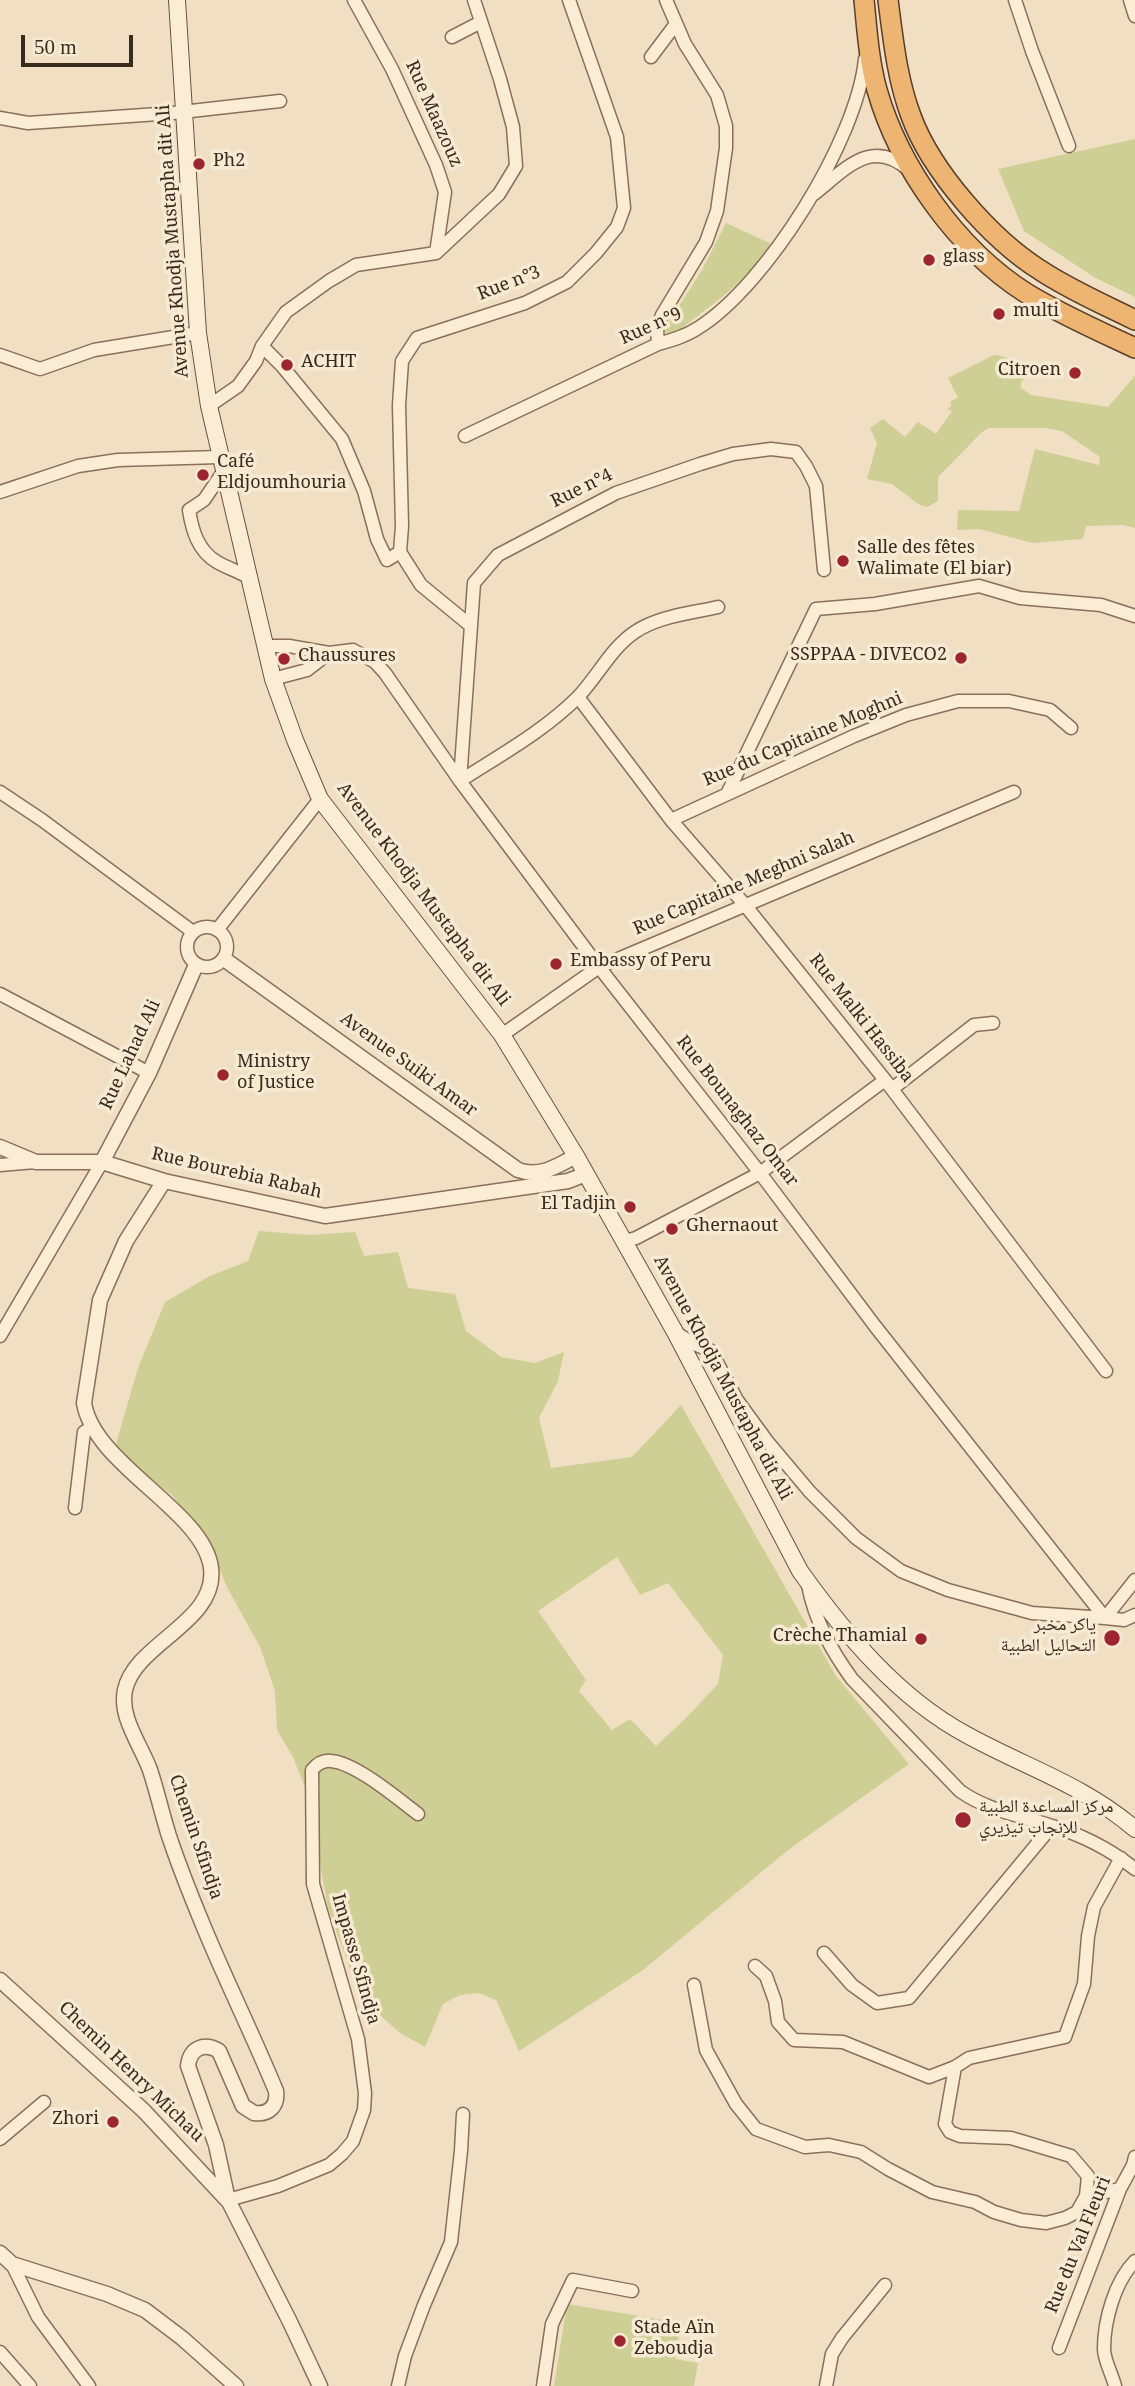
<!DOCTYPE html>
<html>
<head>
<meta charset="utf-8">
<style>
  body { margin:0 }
  #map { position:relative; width:1135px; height:2386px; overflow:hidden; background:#f0dfc2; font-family:Georgia,serif }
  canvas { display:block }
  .scale { position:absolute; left:21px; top:35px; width:112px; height:32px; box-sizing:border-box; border:4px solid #3a291d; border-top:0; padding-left:9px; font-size:21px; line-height:24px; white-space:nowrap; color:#3a291d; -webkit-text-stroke:5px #f7ead2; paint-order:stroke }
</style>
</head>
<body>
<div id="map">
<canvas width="1135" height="2386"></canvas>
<div class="scale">50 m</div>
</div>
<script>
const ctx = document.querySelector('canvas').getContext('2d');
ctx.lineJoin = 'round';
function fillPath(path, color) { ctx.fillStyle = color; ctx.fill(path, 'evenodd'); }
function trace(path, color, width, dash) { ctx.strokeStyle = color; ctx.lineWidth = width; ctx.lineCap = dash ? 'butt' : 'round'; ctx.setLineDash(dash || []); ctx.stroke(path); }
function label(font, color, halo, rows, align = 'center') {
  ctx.font = font + ' Georgia,"Noto Naskh Arabic",serif'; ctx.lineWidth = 7; ctx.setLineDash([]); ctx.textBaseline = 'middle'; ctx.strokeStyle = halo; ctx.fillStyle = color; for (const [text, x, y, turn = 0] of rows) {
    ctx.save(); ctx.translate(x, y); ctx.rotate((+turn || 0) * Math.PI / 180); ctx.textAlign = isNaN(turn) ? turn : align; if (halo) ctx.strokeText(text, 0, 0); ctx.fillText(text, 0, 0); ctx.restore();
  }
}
fillPath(new Path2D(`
  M1135,139V297L1094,277L1024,231L998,169Z
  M726,223L778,247C745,279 710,308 672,335L665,332V328L702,270Z
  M994,355L1002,356L1029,367L1026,376L1021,382V388L1031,395L1108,407L1135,376V528L1123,525L1086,526L1083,539L1033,543L979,529L957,530L958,510L1019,511L1035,449L1099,465L1100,457L1062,431L1045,428H989L982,432L938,477V501L927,507L918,504L892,484L867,479L877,443L870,428L883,419L905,437L918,422L936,434L952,411L947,409L951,406V401L958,398L948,378Z
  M259,1231L309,1235L355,1232L364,1256L398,1252L408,1288L455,1294L466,1331L501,1357L535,1363L564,1352L558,1381L539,1418L551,1468L632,1457L681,1405L836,1676L909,1764L788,1850L643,1970L519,2051L496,2000L479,1993L460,1995L443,2004L425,2047L400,2033L360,1997L328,1908L307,1792L293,1757L277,1730L275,1691L260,1647L227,1587L210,1546L172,1495L135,1468L116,1444L138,1368L165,1302L210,1276L248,1261ZM617,1557L640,1595L668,1583L723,1655L718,1684L685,1719L656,1746L630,1719L612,1730L579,1691L586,1680L538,1611Z
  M567,2304L681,2323L675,2359L698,2363L694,2386H554Z`), '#cdcf95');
const minor = new Path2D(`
  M354,0L392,69L436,165L445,192L436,253
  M1015,0L1032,51L1069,146
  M1130,0L1135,16
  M452,37L481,22
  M651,57L675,25
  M0,118L28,123L173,113L280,101
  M814,194C846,169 871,137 909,170
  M658,344L657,329L662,315L706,242L717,211L726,148V126L717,95L685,44L666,0
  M262,346L282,366L342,439L364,491L377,539L387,560L400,552
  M0,355L40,369L94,350L198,333
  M209,406L238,386L256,361L262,346L286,312L329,281L356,265L436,253L499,194L516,166L513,127L500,79L474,0
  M465,436L658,344C672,340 686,336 698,328C767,285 857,140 865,59
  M223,472L204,500L189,510C192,530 198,551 217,562C227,568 238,571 248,577
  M0,492L78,466L118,460L219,457
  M400,552L402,526L399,405L402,361L417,338L525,303L567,282L596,253L617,227L624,208L617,137L569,0
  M400,552L421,585L471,626
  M266,646H289L329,653L353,650L375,662L385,673L460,781L599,967L760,1173L875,1326L1105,1618L1124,1620L1135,1615
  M273,679L307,670L329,653
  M578,697L671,820L745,905L885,1080L1106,1371
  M460,781L474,583L498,555L616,493L700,464L733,454L771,449L796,452L806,466L816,486L824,570
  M460,781C500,755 544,731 578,697C598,676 611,648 635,632C658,616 692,613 718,607
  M0,792L42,820L193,932
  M728,792L816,609L875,604L979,586L1020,598L1101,605L1135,616
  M671,820L854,736L906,715L958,701H1009L1050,710L1071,728
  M187 947a20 20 0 1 1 40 0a20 20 0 1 1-40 0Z
  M217,930L320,799
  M0,994L149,1073
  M502,1035L599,967L1014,792
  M892,1089L974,1025L993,1023
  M0,1165L35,1162
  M625,1241L636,1238L760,1173L885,1080
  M675,1332L694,1344L711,1351L737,1400L767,1441L810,1492L856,1538L901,1571L948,1590L1032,1613L1105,1618L1135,1580
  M0,1336L102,1162
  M75,1508L84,1432L92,1427
  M808,1585C815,1621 831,1650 852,1679L960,1791C988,1811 1020,1815 1052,1826C1082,1835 1111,1850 1135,1869
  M824,1953L852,1985L877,2003L909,1998L1052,1826
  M755,1966L766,1976L775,2001L778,2022L794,2040L843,2042L929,2077L955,2067L969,2058L1065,2037L1084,1984L1088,1936L1094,1907L1121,1858
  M694,1985L706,2050L736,2104L756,2129L805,2147L829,2145L861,2152L888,2169L932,2192L975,2202L994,2212L1021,2220L1046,2223L1065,2218L1077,2212L1086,2196L1088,2176L1071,2156L1011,2138L960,2136L950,2132L945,2124L955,2067
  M0,2139L44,2102
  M1086,2196L1120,2189
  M228,2200L278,2186L329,2165L342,2154L353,2141L364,2110L365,2093L358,2039L313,1884L312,1770C317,1764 323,1760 331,1761C356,1763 398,1799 418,1814
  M12,2264L38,2317L89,2386
  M1059,2348L1120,2189L1133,2165L1135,2157
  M0,2352L30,2386
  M398,2386L405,2356L424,2305L451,2242L461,2151L463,2114
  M543,2386L552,2324L573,2280L632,2291
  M826,2386L832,2354L842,2338L885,2285
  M1115,2386C1112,2374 1104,2360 1104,2349C1104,2320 1115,2281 1135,2261`);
const tertiary = new Path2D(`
  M224,959L518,1170C540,1178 557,1166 576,1156
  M0,1147L36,1162H102L164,1181L325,1216L568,1181L586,1174
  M102,1162L149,1073L196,965
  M164,1181L126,1241L100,1300L84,1403C94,1465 204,1511 211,1568C218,1622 135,1643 125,1690C119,1717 141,1745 150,1770C157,1791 162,1814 169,1836C179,1866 191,1896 203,1925C226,1981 253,2035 276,2091C278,2106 269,2115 254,2113L243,2106L219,2051C204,2042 190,2048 188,2066L216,2145L228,2200L290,2322L320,2386
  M0,1980L144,2111L227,2200
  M0,2253L12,2264L107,2294L145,2310L182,2338L236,2386`);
const secondary = new Path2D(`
  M177,0L198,333L209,406L273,679L295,740L320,799L502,1035L576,1156L675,1332L800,1571C845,1634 898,1698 967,1735C1025,1767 1084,1785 1135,1829`);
const trunk = new Path2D(`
  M864,0C867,30 869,61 877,90C899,167 957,249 1026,293C1060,314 1099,331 1135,348
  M888,0C893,38 897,79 911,116C931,171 991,239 1040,270C1070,290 1103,304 1135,320`);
trace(minor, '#8b6f58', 15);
trace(tertiary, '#8b6f58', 17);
trace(secondary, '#6d503b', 18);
trace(trunk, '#583e2c', 22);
trace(minor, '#fbedd5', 12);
trace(tertiary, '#fbedd5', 14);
trace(secondary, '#fbedd5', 16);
trace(trunk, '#edb472', 19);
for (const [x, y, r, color] of [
  [199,164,7,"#9d252f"],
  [929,260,7,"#9d252f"],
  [999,314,7,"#9d252f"],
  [287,365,7,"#9d252f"],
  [1075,373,7,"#9d252f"],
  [203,475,7,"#9d252f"],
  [843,561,7,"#9d252f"],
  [961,658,7,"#9d252f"],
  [284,659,7,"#9d252f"],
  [556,964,7,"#9d252f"],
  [223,1075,7,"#9d252f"],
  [630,1207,7,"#9d252f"],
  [672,1229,7,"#9d252f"],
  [1112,1638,9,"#9d252f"],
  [921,1639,7,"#9d252f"],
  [963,1820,9,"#9d252f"],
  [113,2122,7,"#9d252f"],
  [620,2341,7,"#9d252f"]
]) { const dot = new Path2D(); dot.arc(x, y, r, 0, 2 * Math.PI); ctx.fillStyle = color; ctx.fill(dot); trace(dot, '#f7ead2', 2.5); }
label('18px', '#3a291d', '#f7ead2', [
  ["Rue Maazouz",431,115,66],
  ["Avenue Khodja Mustapha dit Ali",176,241,-94],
  ["Rue n°3",510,286,-21],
  ["Rue n°9",652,329,-24],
  ["Rue n°4",583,491,-26],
  ["Rue du Capitaine Moghni",804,742,-23],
  ["Rue Capitaine Meghni Salah",745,886,-23],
  ["Avenue Khodja Mustapha dit Ali",421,896,53],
  ["Rue Malki Hassiba",859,1020,52],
  ["Rue Lahad Ali",133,1056,-65],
  ["Avenue Suiki Amar",407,1067,36],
  ["Rue Bounaghaz Omar",735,1113,52],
  ["Rue Bourebia Rabah",236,1176,13],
  ["Avenue Khodja Mustapha dit Ali",720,1379,62],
  ["Chemin Sfindja",193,1838,71],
  ["Impasse Sfindja",353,1960,74],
  ["Chemin Henry Michau",129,2074,44],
  ["Rue du Val Fleuri",1081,2246,-68]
]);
label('18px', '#3a291d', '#f7ead2', [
  ["Ph2",213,164],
  ["glass",943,260],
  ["multi",1013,314],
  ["ACHIT",301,365],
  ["Citroen",1061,373,"right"],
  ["Café",217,465],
  ["Eldjoumhouria",217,486],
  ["Salle des fêtes",857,551],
  ["Walimate (El biar)",857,572],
  ["SSPPAA - DIVECO2",947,658,"right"],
  ["Chaussures",298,659],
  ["Embassy of Peru",570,964],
  ["Ministry",237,1065],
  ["of Justice",237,1086],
  ["El Tadjin",616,1207,"right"],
  ["Ghernaout",686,1229],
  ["ياكر مخبر",1096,1628,"right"],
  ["التحاليل الطبية",1096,1649,"right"],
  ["Crèche Thamial",907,1639,"right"],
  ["مركز المساعدة الطبية",979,1810],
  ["للإنجاب تيزيري",979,1831],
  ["Zhori",99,2122,"right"],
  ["Stade Aïn",634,2331],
  ["Zeboudja",634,2352]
], 'left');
</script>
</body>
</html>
